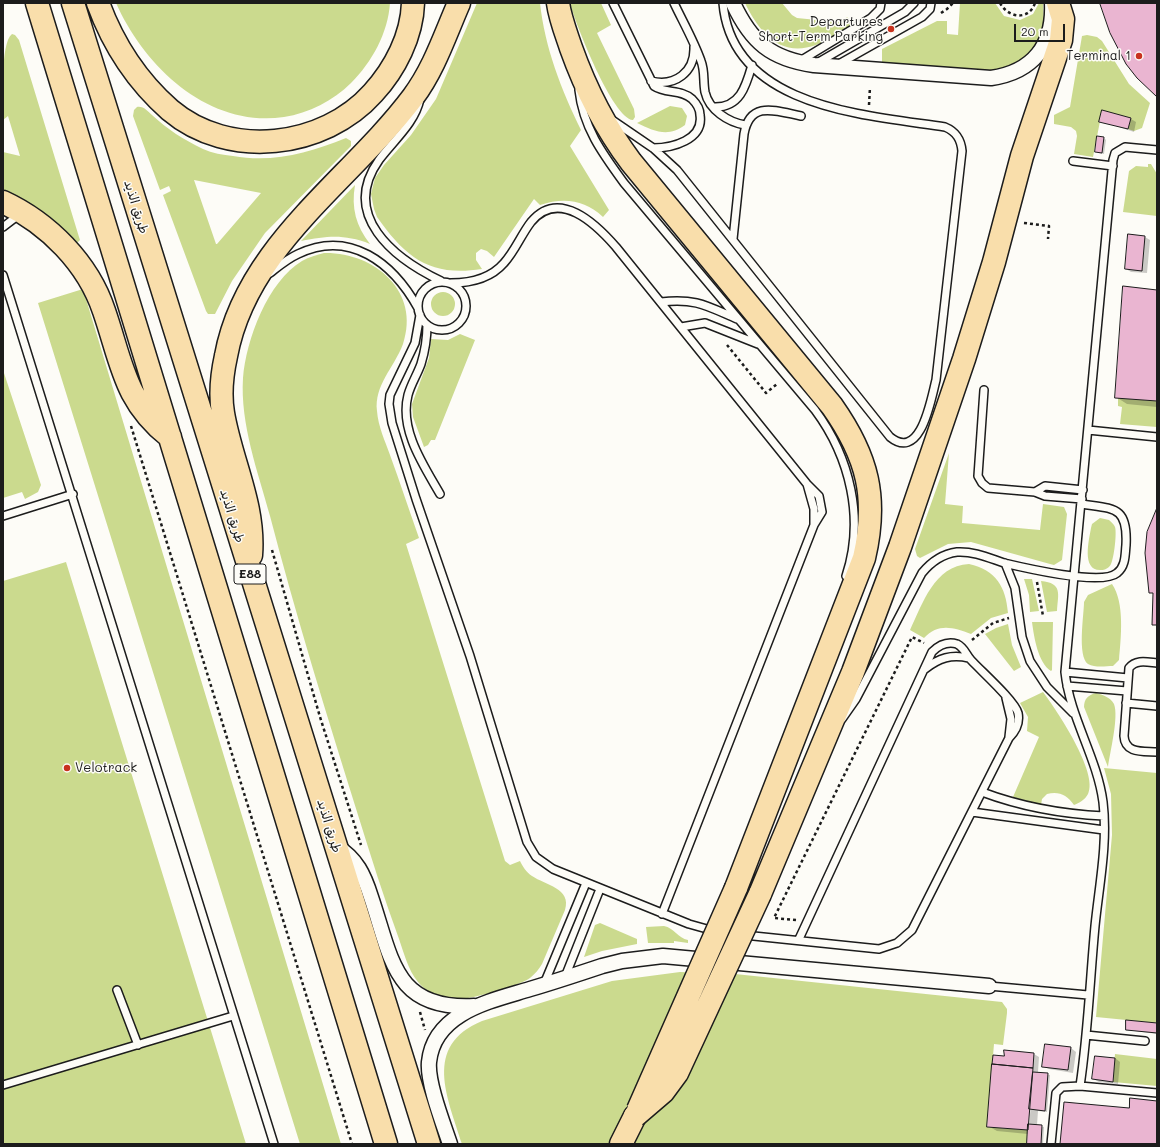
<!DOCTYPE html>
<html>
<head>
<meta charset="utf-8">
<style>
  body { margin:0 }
  #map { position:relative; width:1160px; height:1147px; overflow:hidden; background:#fdfcf7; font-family:Mali,sans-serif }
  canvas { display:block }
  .frame { position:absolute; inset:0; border:4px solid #1c1c1c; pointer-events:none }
  .scale { position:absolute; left:1014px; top:24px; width:51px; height:18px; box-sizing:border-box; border:2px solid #1c1c1c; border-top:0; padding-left:5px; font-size:12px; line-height:14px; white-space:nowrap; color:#1c1c1c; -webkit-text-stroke:3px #fdfcf7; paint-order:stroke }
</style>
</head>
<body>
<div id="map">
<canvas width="1160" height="1147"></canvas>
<div class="frame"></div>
<div class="scale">20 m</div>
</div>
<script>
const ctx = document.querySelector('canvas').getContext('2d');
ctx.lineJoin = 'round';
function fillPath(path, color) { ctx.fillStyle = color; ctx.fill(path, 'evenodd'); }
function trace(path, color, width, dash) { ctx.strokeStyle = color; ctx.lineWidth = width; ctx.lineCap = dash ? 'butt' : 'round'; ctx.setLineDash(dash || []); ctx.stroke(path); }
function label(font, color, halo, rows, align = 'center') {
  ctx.font = font + ' Mali,"Playpen Sans Arabic",sans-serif'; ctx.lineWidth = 3; ctx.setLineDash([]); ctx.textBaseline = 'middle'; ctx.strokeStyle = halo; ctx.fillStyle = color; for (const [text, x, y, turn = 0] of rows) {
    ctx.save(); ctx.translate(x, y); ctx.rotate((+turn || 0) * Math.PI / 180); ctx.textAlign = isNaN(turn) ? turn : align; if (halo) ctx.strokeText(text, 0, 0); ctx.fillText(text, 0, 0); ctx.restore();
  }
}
fillPath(new Path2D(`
  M116,3H390C388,33 372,62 351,83C333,101 309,113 284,117C209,128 145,68 116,3Z
  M477,3H540C545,48 561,89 581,130L570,146L609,210L603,217C585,200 564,197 540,205L534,199L494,257L487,251L481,249L476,253V260L482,269C430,277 406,258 377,217L374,209L371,194L375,178L384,165L411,135L436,99Z
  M570,3H601L611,25L597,33L634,109L635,117L633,120C613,119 575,23 570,3Z
  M745,3H782L792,15L797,18L837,22L842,21L847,17L854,23C842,30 829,40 816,45C780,58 759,32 745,3Z
  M960,3H995L1004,16L1020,20L1033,14L1039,3H1043L1044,26L1041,37L1030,55L998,73L882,65V49L937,21H947V34L958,35Z
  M12,34L15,35L19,40L79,237L80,240L76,244L3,192V152L20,156L8,116L3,120C3,104 0,43 12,34Z
  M1087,35L1097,37L1102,41L1129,84L1150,103L1142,128L1134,131L1128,129L1131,118L1102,111L1093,157L1074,154L1077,136L1076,131L1071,127L1054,124V115L1070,107L1082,36Z
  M670,106L682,108L687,116L685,125C668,138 654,131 637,123Z
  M137,107C144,106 147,111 152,115C167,129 184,140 203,149C212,153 223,155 233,156C273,163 309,153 346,138L351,141V146L265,233L232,281L215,314H208L206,311L163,195L171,191L169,186L160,190L133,116L134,110ZM194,180L261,193L217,244H216Z
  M1148,164H1151L1157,174V216L1123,212L1129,171L1136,166L1148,167Z
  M355,185C351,208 356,226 370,244C344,234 328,236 301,241Z
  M324,253C374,252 421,291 403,344C394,368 374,385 377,411C378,426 385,441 390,455C400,482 409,510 419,538L406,544L505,861L510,865L520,861C523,867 526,872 532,876C545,885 572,888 565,910L542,964C539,969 535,974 530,978C517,987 465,1001 450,1000C438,998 425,991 418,982C408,970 404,953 399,939C384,898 371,857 358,815C327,716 296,616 270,516C258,472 240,424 243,378C246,340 268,281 302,261C309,257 317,255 324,253Z
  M83,289L341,1144H300L38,303Z
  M431 304a12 12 0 1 1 24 0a12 12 0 1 1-24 0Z
  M460,334L475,340L435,440H431L428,445L424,447L413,417L412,404L429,358L431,339L448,340Z
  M3,370L41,485L38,492L25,499L22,492L3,498Z
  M1118,398L1157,401V427L1120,424L1122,407L1118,406Z
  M949,453L945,504L963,506L962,523L1040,530L1043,504L1064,507L1067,514L1062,560L1054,565L1050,564L971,542L948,544L920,558L917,556L915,549Z
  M1100,518L1109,520C1111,522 1114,524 1115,527C1117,533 1114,558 1111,564C1109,568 1105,570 1101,570C1081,571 1089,540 1091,528L1092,524Z
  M66,562L246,1144H3V581Z
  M969,564C996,570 1006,587 1008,613L991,618L971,634C953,627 938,623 924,638L910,630C923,603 934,566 969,564Z
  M1024,579H1032L1039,611L1030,612L1029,595Z
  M1041,581C1063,583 1058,594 1057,611L1047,612Z
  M1112,584C1125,603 1121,638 1119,660L1113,666C1106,666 1095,668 1088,664C1077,656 1084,615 1084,602L1088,595Z
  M1032,622H1053L1052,670L1051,671C1038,663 1034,637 1032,622Z
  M1008,624L1012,645L1021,667L1014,671L985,634L996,628Z
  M1043,692C1056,709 1099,773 1088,794C1085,800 1079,803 1074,805C1067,795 1059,791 1047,794L1042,799L1041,805L1013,797L1039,737L1027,731L1028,717L1020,703Z
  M1096,693C1103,695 1110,697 1114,704C1119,717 1110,752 1108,767L1084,707C1084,699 1088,695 1096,693Z
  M1104,768L1157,773V1023L1096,1017L1112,835L1111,794Z
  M600,923L637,939V944L602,951L584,957L595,925Z
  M664,926C674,928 678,938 688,940V943L674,941V943H648L646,927Z
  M680,972L735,974L1002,1002L1007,1009V1013L1003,1045L994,1044L987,1127L1028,1130L1027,1144H462C448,1098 422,1046 482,1021L612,981Z
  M1115,1054L1157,1059V1086L1113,1082Z`), '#cbda8e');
fillPath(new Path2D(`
  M1103,112L1131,119L1136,122L1134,132L1101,121Z
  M1104,138L1106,140L1104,154L1098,153L1096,151Z
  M1145,237L1150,240L1147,273L1131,272L1126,269Z
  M1157,291V407L1127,404L1116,397Z
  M1157,1024V1034L1127,1030Z
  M1071,1048L1076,1052L1073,1073L1049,1069L1043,1066Z
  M1034,1054L1039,1057L1038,1072L1050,1075L1047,1112L1038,1111L1037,1125L1044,1127L1043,1144H1028V1134L997,1131L988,1126L1005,1057ZM1029,1104H1031L1029,1125H1027Z
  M1115,1058L1120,1062L1118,1084L1099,1082L1093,1079Z`), '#0003');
const building = new Path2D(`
  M1100,3H1157V97L1137,78L1126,64L1110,33Z
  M1102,110L1131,118L1128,129L1099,122Z
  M1097,136L1104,137L1102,153L1095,152Z
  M1128,234L1145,236L1142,271L1125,269Z
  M1123,286L1157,290V401L1115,398Z
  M1157,508V625H1152L1153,593H1149L1145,553L1147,532Z
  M1126,1020L1157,1023V1033L1126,1030Z
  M1045,1044L1071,1047L1068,1070L1042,1067Z
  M1004,1050L1034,1053L1033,1068L992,1064L993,1055L1004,1056Z
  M1095,1056L1115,1058L1113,1082L1092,1079Z
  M992,1064L1033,1068L1028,1130L987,1127Z
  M1033,1072L1048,1073L1045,1111L1029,1109Z
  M1130,1098L1157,1101V1144H1060L1064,1102L1129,1108Z
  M1028,1124L1042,1125L1041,1144H1027Z`);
fillPath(building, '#eab5d1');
trace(building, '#1c1c1c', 1);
const service = new Path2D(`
  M613,3L654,86C666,94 681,89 692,99C696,103 700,109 700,115C704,140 672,148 653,148
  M674,3C683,22 694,41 701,61C705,71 703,81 705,92C709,110 728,122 745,125
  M800,61L871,18L880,9L881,3
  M817,63L905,12L914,3
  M837,65L922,17L930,9L931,3
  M651,81C675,87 695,72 694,47
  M579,90C583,127 602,153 624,183L815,410C850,457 865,519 846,576
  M420,99C415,123 394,140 379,160C340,215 393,258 441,281
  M714,107C740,108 746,86 752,65
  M612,120L653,148L677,170L890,437C921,462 931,399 936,380L962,151C961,140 957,132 945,127C866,115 732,108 723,3
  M1073,161L1113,166
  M3,227L20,214
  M733,239L744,134C750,100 776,111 801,116
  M270,273C279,266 287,259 298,254C350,229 393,263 418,308
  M3,275L274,1144
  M418 306a24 24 0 1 1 48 0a24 24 0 1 1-48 0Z
  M451,283C470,283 491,278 504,263C515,251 521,235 531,222C559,188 596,224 616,247L807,484L819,496L822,512L814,525
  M661,302C696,298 707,306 737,319
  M420,315L415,343L390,395L389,404L392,423L416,499L470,656L527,842L536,857L553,869L689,924L714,931
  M427,325C427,338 425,351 421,364C417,375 411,384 408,395C399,430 424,466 440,494
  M681,327L705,323L758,344
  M984,390L978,476L982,483L988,488L1035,492L1045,496L1082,499
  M1088,430L1157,437
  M1035,492L1045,486L1083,490
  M3,516L73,494
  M1005,563L1015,588L1022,637L1030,661L1047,687L1073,713
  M1157,663C1147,662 1136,659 1129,668L1124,736C1125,754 1143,751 1157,752
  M925,669C939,658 951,654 969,658
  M1065,672L1128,678
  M1067,686L1127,691
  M1006,698L1011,719L1009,737
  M1126,703L1157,706
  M842,719L856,699L922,573C931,562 942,554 957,552C974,551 989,558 1004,563C1025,568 1102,586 1117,573C1126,566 1125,554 1126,545C1128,506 1114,509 1082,504
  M982,792C1022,807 1061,814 1104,816
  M972,812L1104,830
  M662,914L814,525V509L807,484
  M744,935L879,949L897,943L912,930L1009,738C1016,731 1020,723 1018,713C1015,701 981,671 971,660C966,655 965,648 957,644C947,641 939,645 932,652L799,939
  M565,977L600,889
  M544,984L586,883
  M989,986L1088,995
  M117,990L138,1045
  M1086,1035L1145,1041
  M3,1085L233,1016
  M1080,1086C1088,1033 1090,979 1095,926C1099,886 1108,843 1103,802C1097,757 1070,718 1065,672L1113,160L1115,153L1125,147L1157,150
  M1051,1144L1056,1093L1062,1087L1080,1086L1157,1093`);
const minor = new Path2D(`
  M733,3C751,42 771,59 814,65L991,78C1033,72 1054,45 1052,3
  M336,846C357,859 364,875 371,897C392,959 394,1010 474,1006
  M450,1144C443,1123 427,1082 429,1062C434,1012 491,1001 530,989C554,982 578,974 602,966L622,961L663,956L989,986`);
const motorway = new Path2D(`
  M37,3L386,1144
  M73,3L429,1144
  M98,3C113,44 137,81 170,110C229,160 324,148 373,93C395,69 412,36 413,3
  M558,3C560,18 566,33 571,48C586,90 604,126 631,162L832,406C868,457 878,498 864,558L736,888
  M3,202C48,223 88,263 104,311C122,363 124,401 170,437
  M251,555C255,505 231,461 223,413C220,395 222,374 226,356C246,246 350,181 413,97C434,69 445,35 459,3
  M760,894L853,672L900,547L964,359L994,262L1022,156L1061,40L1063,19L1058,3
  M621,1144L635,1116`);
trace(service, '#1c1c1c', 10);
trace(minor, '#1c1c1c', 17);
trace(motorway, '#1c1c1c', 25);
trace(new Path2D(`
  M1000,3C1008,18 1029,21 1035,3
  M941,13L947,9L953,3
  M869,105L870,87
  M1024,223L1049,226L1048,239
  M727,345L766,393L777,384
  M131,426L352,1144
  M272,550L320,717L361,845
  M1037,582L1043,616
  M972,640L993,623L1009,618
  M796,920L774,918L912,637L924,643
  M420,1012L425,1030`), '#1c1c1c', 2.5, [3, 3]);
trace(service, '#fdfcf7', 7);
trace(minor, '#fdfcf7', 14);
trace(motorway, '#f9deab', 22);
const motorwayBridge = new Path2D(`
  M638,1110L736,888
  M635,1116L663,1092L677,1073L760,894`);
trace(motorwayBridge, '#1c1c1c', 25, []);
trace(motorwayBridge, '#f9deab', 22);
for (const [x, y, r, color] of [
  [891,29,4,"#c8321e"],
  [1139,56,4,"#c8321e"],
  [67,768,4,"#c8321e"]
]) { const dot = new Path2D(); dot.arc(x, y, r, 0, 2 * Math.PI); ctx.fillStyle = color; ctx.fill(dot); trace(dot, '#fdfcf7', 1.5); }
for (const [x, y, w] of [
  [250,574,32]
]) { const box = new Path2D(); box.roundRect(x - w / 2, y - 10, w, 20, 3); ctx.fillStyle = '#fdfcf7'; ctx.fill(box); trace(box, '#1c1c1c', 1); }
label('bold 12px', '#1c1c1c', null, [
  ["E88",250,574]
]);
label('13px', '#1c1c1c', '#fdfcf7', [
  ["Departures",883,22],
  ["Short-Term Parking",883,37],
  ["Terminal 1",1131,56],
  ["Velotrack",75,768,"left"]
], 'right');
label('13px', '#1c1c1c', '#fdfcf7', [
  ["طريق الذيد",136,207,73],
  ["طريق الذيد",232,516,73],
  ["طريق الذيد",329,826,73]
]);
</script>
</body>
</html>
